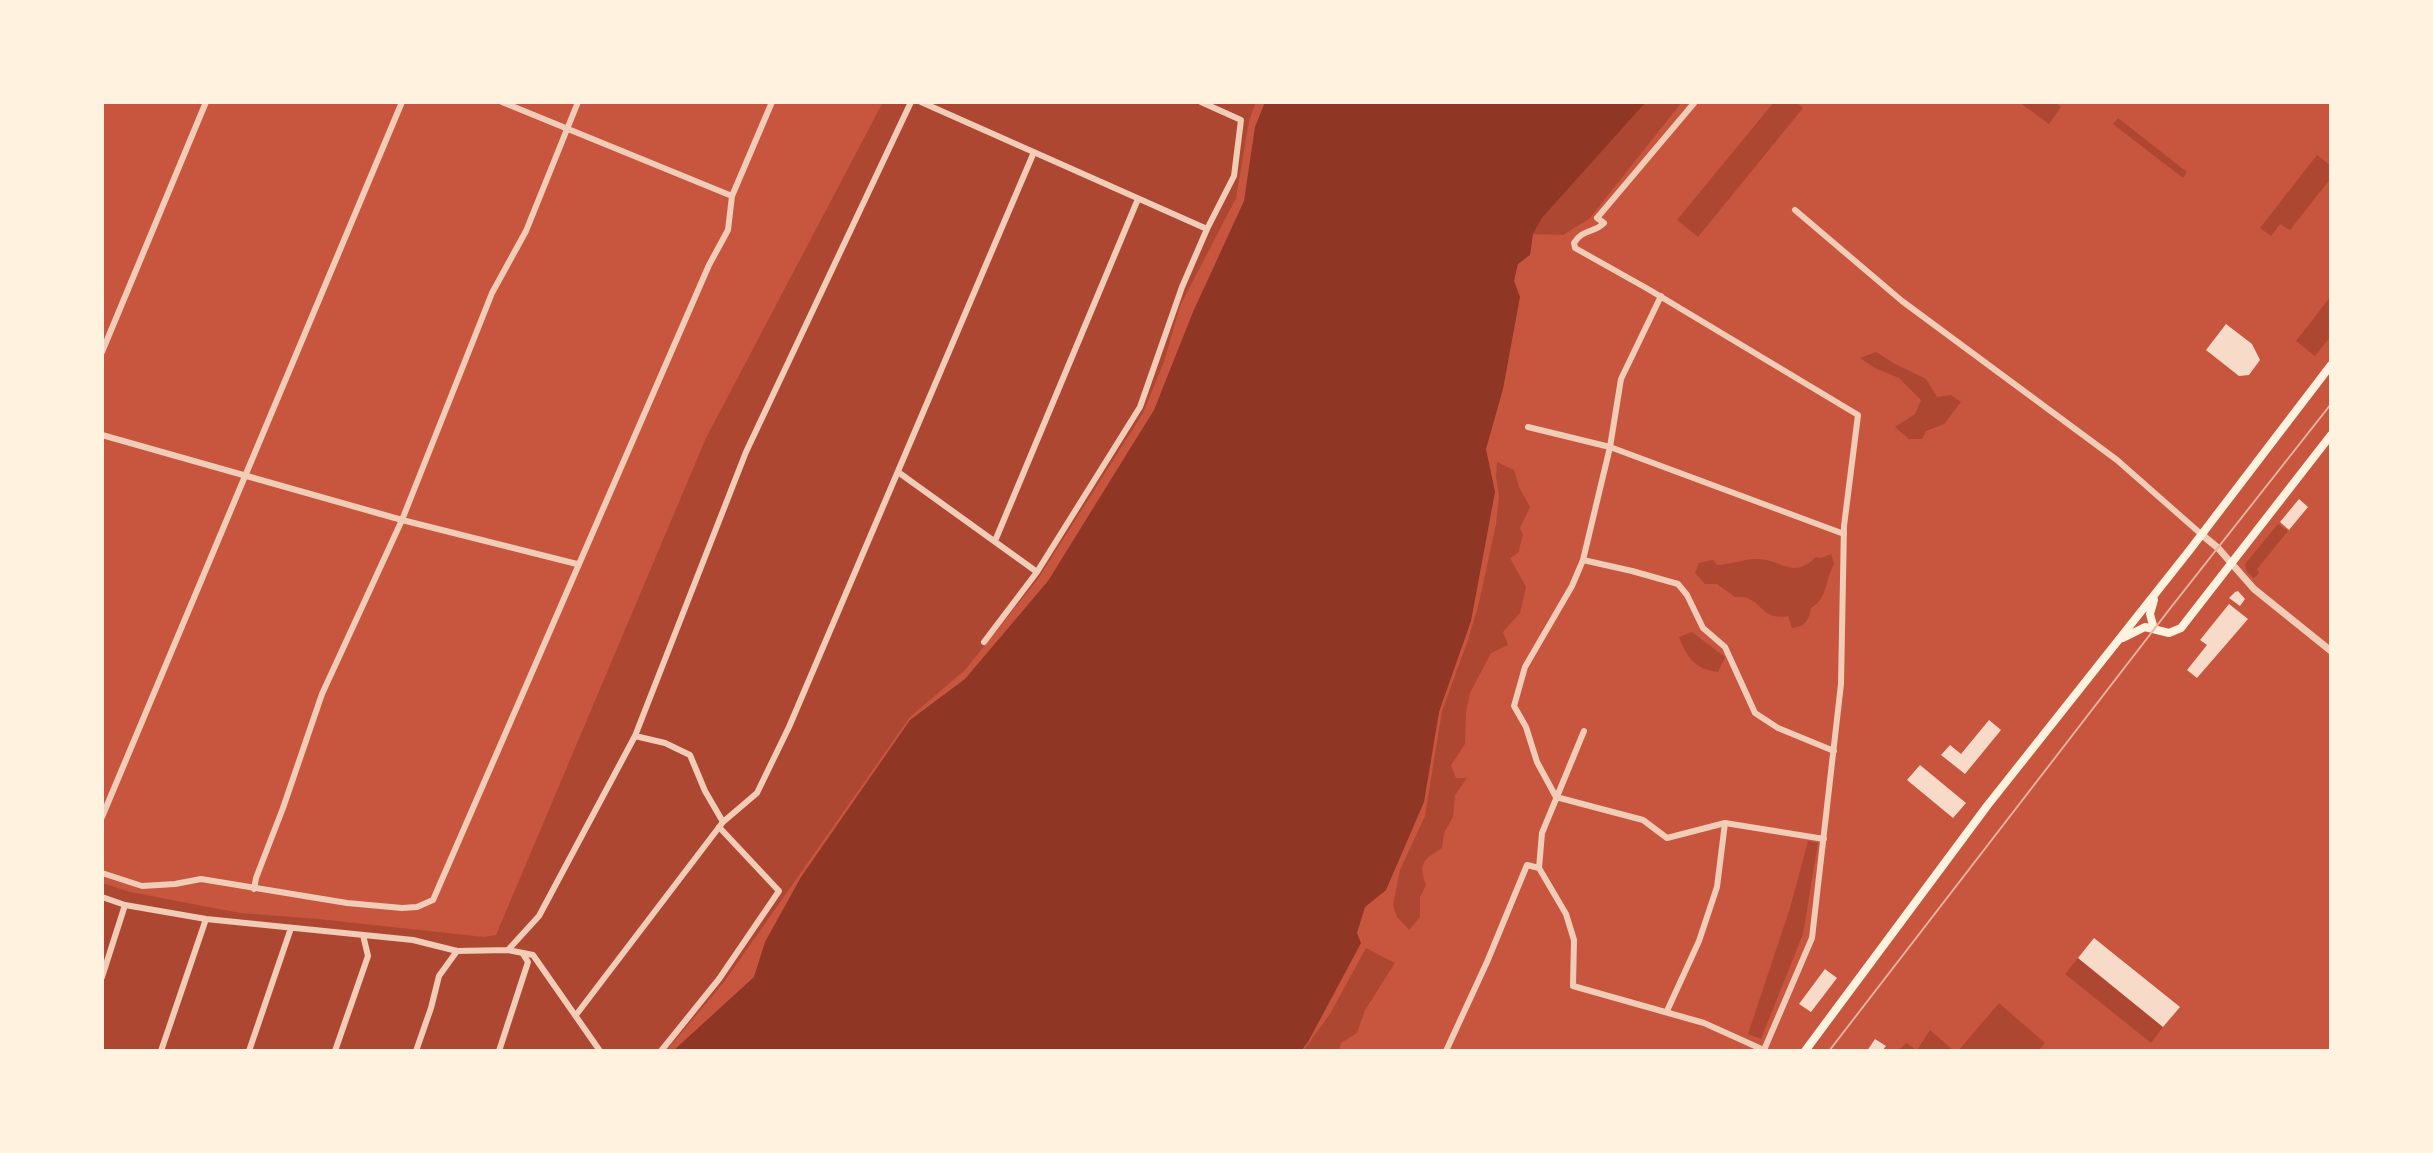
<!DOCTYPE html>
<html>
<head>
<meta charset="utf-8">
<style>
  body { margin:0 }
  #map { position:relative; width:2433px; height:1153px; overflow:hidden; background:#c8553d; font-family:Inter,sans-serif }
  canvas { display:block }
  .frame { position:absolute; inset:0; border:104px solid #fff3e0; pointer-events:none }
</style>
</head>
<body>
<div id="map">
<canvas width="2433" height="1153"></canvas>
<div class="frame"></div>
</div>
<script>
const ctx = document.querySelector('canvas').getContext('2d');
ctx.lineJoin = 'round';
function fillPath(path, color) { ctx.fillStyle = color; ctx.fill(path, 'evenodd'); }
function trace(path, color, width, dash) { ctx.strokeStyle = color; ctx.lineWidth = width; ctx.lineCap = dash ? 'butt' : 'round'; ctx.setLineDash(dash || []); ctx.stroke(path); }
fillPath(new Path2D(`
  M883,102H1256L1249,121L1236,198L1180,306L1164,362L1143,413L1038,579L965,670L910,717L724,982L666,1051H102V883L130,892L240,913L318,919L484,937L496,935L706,438Z
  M1646,102H1682L1589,219L1563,235L1533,234L1542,218Z
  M1774,102H1796L1803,108L1698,237L1677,220Z
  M2019,102H2055L2061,107L2049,124Z
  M2118,118L2187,172L2183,178L2113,124Z
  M2317,155L2331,166V178L2290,230L2280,224L2271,236L2260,228Z
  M2331,296V336L2315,356L2296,341Z
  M1876,352L1895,364L1926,379L1937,397L1951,395L1961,402L1944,424L1926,431L1922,439H1909L1895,427L1915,414L1921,400L1899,378L1875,368L1860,358Z
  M1497,462L1514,470L1519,487L1530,507L1520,528L1523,535L1518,553L1510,558L1526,587L1520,613L1503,632L1508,645L1491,653L1470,693L1466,712L1465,744L1451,765L1456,778H1467L1455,795L1453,817L1444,833L1442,848C1423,860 1418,863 1426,885L1420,897V917L1409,930L1397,917L1393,905L1400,870L1425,816L1442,711L1468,640L1479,603L1496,524L1499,497L1496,476Z
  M2278,524L2288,531L2257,569L2259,573L2254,578L2247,572L2245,564Z
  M1831,554L1834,564C1825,580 1828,598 1811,608C1809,620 1805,627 1792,628L1788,616C1759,622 1762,594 1735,597L1717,584H1705L1695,573L1699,563L1713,560L1717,565C1730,565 1743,559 1756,559C1781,558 1792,581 1816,557L1821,558Z
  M1692,632L1725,657L1718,672C1695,669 1687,658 1679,637Z
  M1808,841L1818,843L1803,934L1761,1039L1748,1034L1790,908Z
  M1366,948L1395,963L1365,1010L1357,1033L1341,1043L1339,1051H1303L1330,1014Z
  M2078,958L2163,1027L2151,1043L2065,974Z
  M1999,1003L2045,1043L2038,1051H1958Z
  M1930,1030L1954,1051H1898L1906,1043L1917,1050Z`), '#ae4732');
fillPath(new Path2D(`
  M1265,102H1646L1542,218L1533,234L1530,255L1518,264L1514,281L1520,297L1503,389L1486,449L1495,492L1471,621L1439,712L1424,802L1386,890L1365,907L1357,933L1361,943L1308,1042L1301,1051H673L754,977L765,942L801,877L910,720L965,679L1048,581L1154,410L1193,312L1244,201L1255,127Z`), '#8f3625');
fillPath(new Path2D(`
  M2226,324L2252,344L2260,360L2249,375L2239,376L2206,350Z
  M2299,499L2308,507L2289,530L2280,522Z
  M2238,591L2245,599L2240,606L2229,598L2235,592Z
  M2229,604L2248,619L2197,678L2187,670L2207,645L2200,640Z
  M1989,720L2001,730L1965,774L1941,755L1950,745L1961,754Z
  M1920,765L1966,803L1953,818L1907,780Z
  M2094,938L2180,1007L2163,1027L2078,958Z
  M1825,969L1837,978L1811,1012L1799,1004Z
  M1875,1039L1886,1046L1882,1051H1867Z`), '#f7dbc8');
trace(new Path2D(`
  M502,102L732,196
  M921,102L1207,229
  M1695,102L1597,218L1604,223C1595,233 1582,229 1574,243L1575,248L1648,289L1858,415L1844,526L1841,684L1812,938L1764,1050
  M1795,210L1902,301L2117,460L2201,534
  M1661,296L1621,379L1610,447L1583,560L1572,586L1525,667L1514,706L1526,727L1537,762L1556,797L1643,820L1667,838L1725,823L1824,839
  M102,352L206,102
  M1528,427L1610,447L1844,534
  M102,435L402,520L577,564
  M898,472L1037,572
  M995,541L1138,199
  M1583,560L1632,571L1678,584L1687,595L1703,628L1725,647L1755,713L1778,728L1834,751
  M984,642L1037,572L1140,407L1182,287L1207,229L1234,176L1241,120L1201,102
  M635,736L665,743L690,755L705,791L723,822
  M102,817L402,102
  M1539,868L1566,914L1574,940L1573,986L1704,1023L1766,1051
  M102,873L142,886L175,884L201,879L347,903L402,908L417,907L433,900L709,265L728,230L732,196L772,102
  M254,889L256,878L283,808L322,694L402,520L492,293L526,231L578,102
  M102,897L125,905L206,919L413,940L457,951L508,950L533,955L600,1051
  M508,950L539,916L635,736L746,452L911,102
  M102,977L125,905
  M1667,1011L1699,941L1717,887L1725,823
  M576,1015L723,822L757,793L789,727L1034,152
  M161,1051L206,919
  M249,1051L291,928
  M335,1051L368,956L363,935
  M416,1051L431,1008L439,976L457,951
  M499,1051L528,962L523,954
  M661,1051L719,979L779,891L719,827
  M1446,1051L1487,962L1527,865L1539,868L1542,833L1584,731`), '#f1ccb7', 6);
trace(new Path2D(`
  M2201,534L2218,548L2254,589L2331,651`), '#f1ccb7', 7);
trace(new Path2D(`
  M2154,629L2150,614L2154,600
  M2123,638L2145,627L2169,633L2181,628L2331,435
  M1805,1051L1987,806L2189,551L2331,365`), '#fff3e0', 8);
trace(new Path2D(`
  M1829,1051L2172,606L2331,404`), '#e9b49f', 2);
</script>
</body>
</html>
